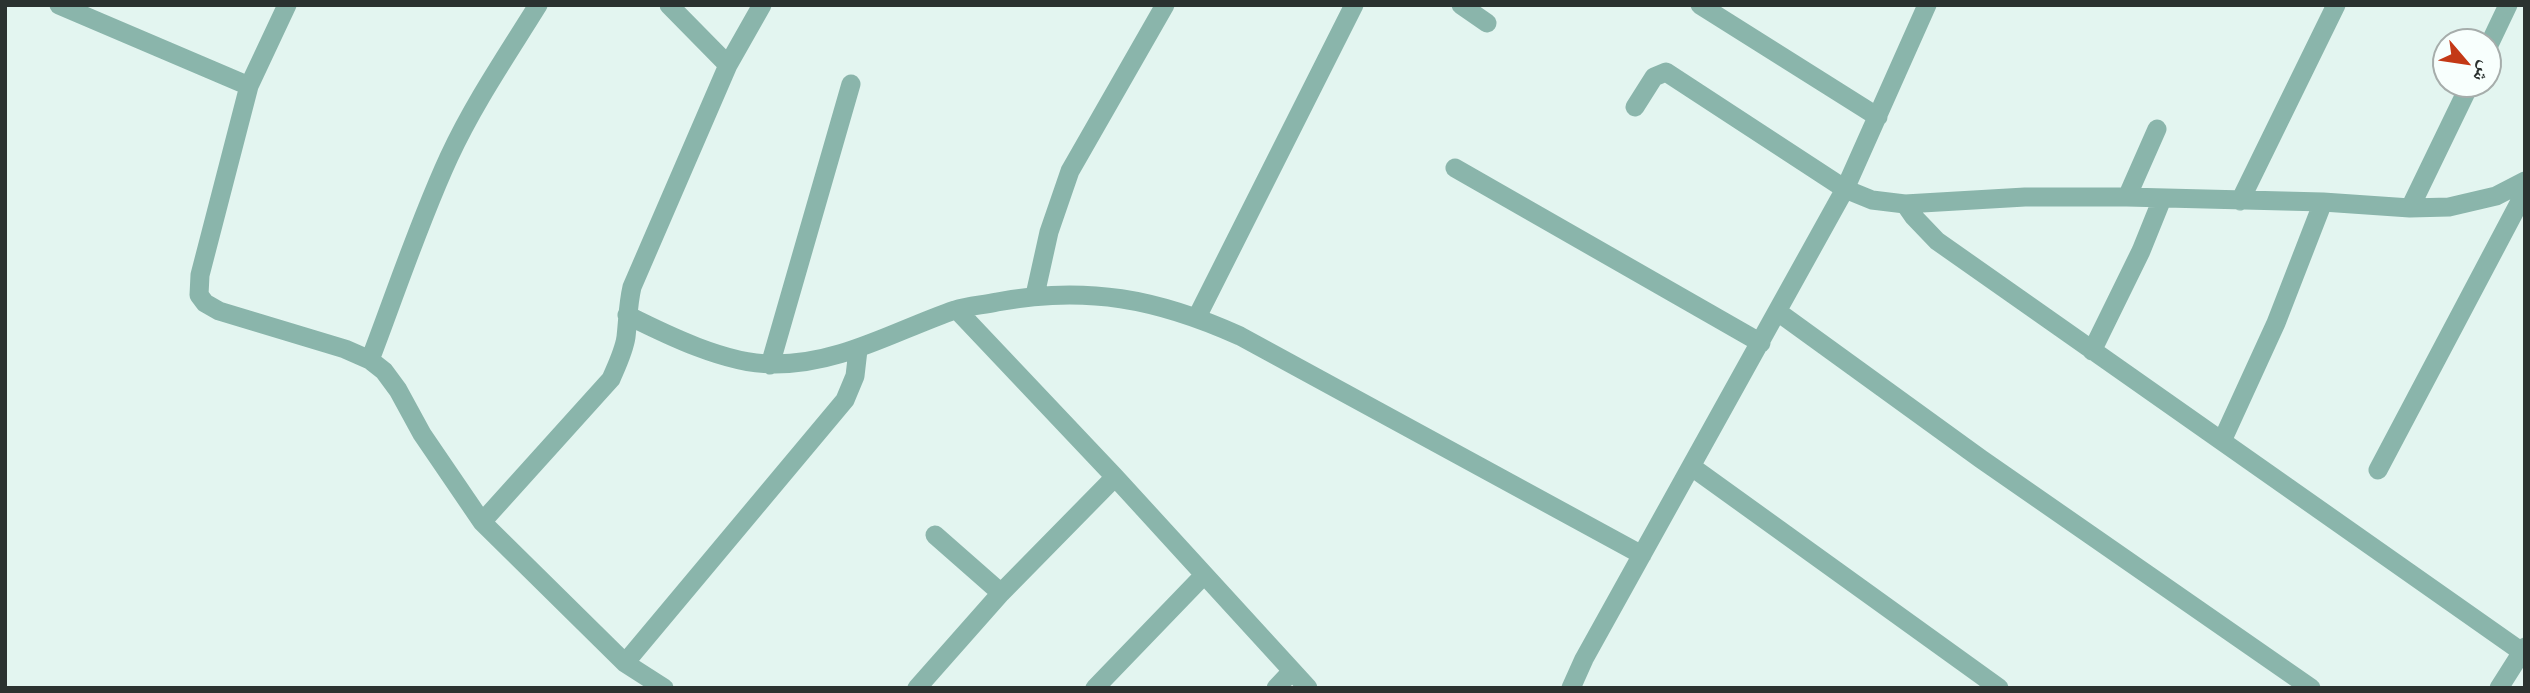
<!DOCTYPE html>
<html>
<head>
<meta charset="utf-8">
<style>
  body { margin:0 }
  #map { position:relative; width:2530px; height:693px; overflow:hidden; background:#e3f5f0; font-family:"Noto Sans","Noto Naskh Arabic",sans-serif }
  canvas { display:block }
  .frame { position:absolute; inset:0; border:7px solid #2b3230; pointer-events:none }
  .north { position:absolute; left:2432px; top:28px; width:70px; height:70px; box-sizing:border-box; background:#f8fffd; border:2px solid #a6adab; border-radius:50%; rotate:119deg; font-size:19px; font-weight:700; line-height:28px; text-align:center; color:#2b3230 }
  .north::after { content:''; display:block; margin:auto; width:24px; height:32px; background:#c33916; clip-path:polygon(50% 0,100% 100%,50% 72%,0 100%) }
</style>
</head>
<body>
<div id="map">
<canvas width="2530" height="693"></canvas>
<div class="frame"></div>
<div class="north">ش</div>
</div>
<script>
const ctx = document.querySelector('canvas').getContext('2d');
ctx.lineJoin = 'round';
function trace(path, color, width, dash) { ctx.strokeStyle = color; ctx.lineWidth = width; ctx.lineCap = dash ? 'butt' : 'round'; ctx.setLineDash(dash || []); ctx.stroke(path); }
trace(new Path2D(`
  M59,5L249,86
  M287,5L249,86L200,275L199,295L205,303L219,311L345,349L370,360L384,371L398,390L422,434L482,522L625,663L664,688
  M669,5L728,65
  M1461,5L1487,23
  M1700,5L1878,117
  M2488,47L2508,5
  M1635,107L1654,77L1666,72L1845,189L1872,200L1905,204L2025,197H2127L2323,202L2410,208L2449,207L2496,196L2525,181
  M1455,168L1761,343
  M2127,197L2157,129
  M2240,201L2336,5
  M1905,204L1914,217L1937,241L2522,652
  M2410,208L2470,84
  M1035,295L1049,232L1070,171L1165,5
  M957,310L1115,477L1308,688
  M1778,312L1981,459L2311,688
  M627,315C667,335 726,364 772,364C839,365 894,331 955,310C968,306 983,305 997,302C1086,285 1158,299 1240,336L1642,555
  M1197,317L1354,5
  M2092,351L2141,251L2162,199
  M370,360C396,292 419,222 449,157C474,103 507,55 538,5
  M770,365L851,84
  M2222,441L2276,323L2323,202
  M1692,467L1999,688
  M2378,470L2525,192
  M482,522L611,379C617,365 624,351 626,337C628,319 628,304 632,287L728,65L762,5
  M935,535L1001,593
  M625,663L845,400L855,376L858,350
  M917,688L1001,593L1115,477
  M1095,688L1204,575
  M1276,688L1292,671
  M1571,688L1584,659L1845,189L1927,5
  M2499,688L2525,647`), '#8ab5ab', 19);
</script>
</body>
</html>
